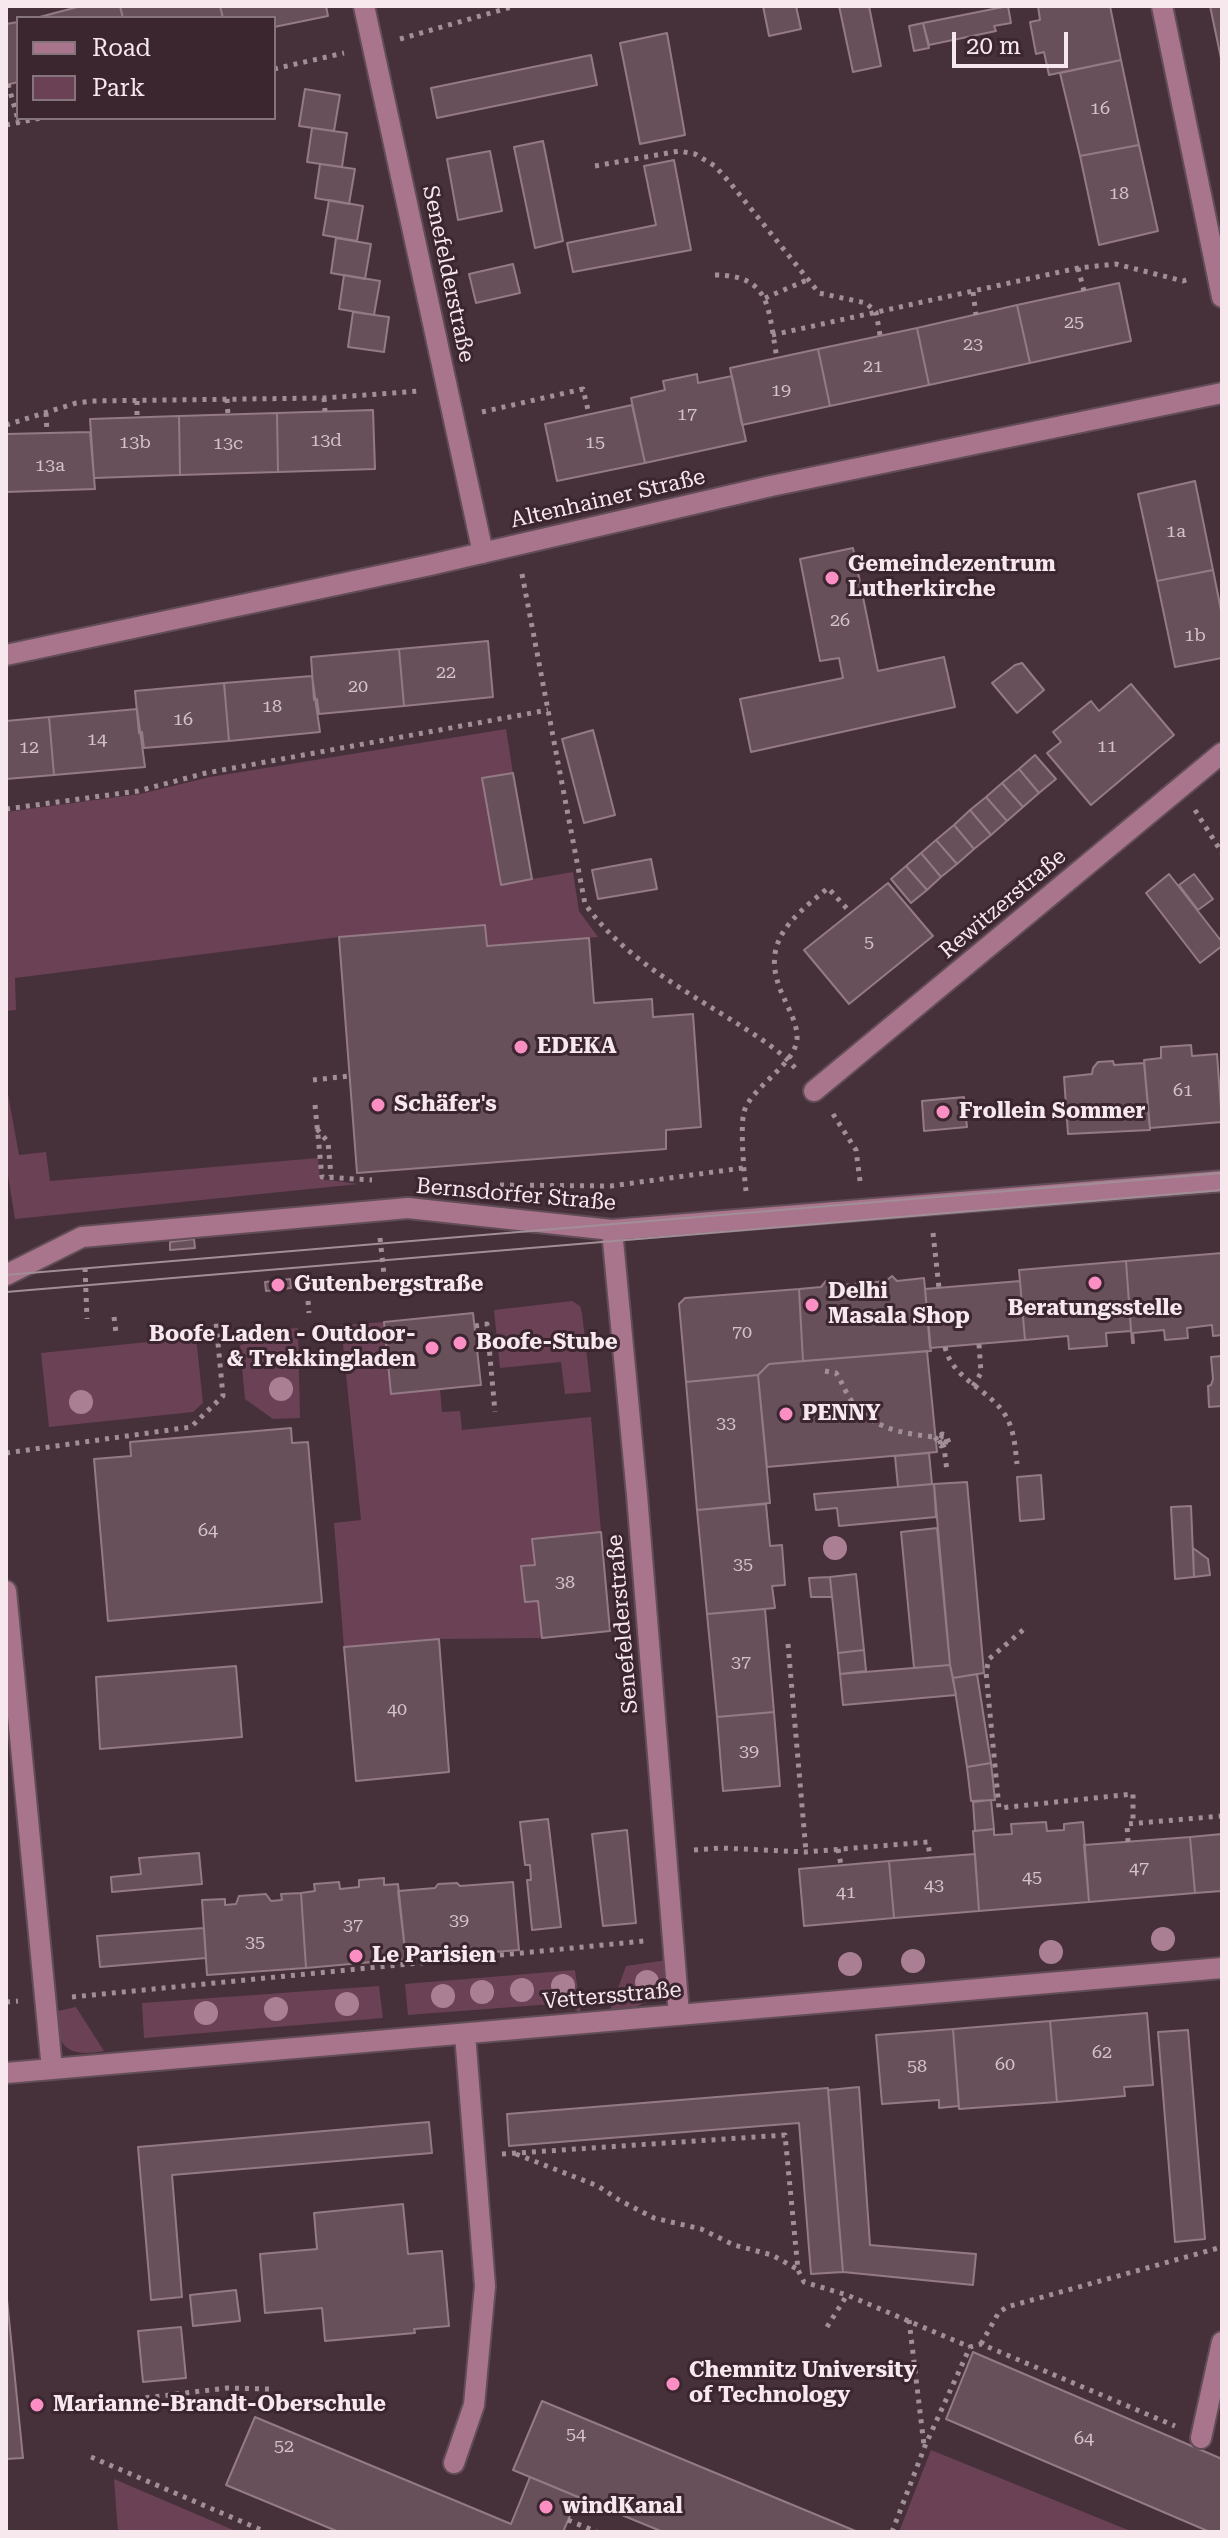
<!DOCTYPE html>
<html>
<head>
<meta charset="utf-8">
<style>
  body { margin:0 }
  #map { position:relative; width:1228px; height:2538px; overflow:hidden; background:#46303a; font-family:"Roboto Serif",serif }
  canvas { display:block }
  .frame { position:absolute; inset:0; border:8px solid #f7e8ee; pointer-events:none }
  .legend { position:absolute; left:16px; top:16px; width:260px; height:104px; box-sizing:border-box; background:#3b2630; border:2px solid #86747c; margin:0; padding:10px 14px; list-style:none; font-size:24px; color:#f7e8ee }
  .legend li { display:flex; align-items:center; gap:16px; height:40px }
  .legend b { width:40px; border:2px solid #86747c }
  .scale { position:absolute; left:952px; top:32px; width:116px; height:36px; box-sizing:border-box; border:4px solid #f7e8ee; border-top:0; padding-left:10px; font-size:24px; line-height:28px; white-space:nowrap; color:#f7e8ee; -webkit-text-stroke:6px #3b2630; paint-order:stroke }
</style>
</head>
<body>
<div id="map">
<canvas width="1228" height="2538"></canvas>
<div class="frame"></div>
<ul class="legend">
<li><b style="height:10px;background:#a9758d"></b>Road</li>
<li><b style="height:22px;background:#6b4155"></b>Park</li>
</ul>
<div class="scale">20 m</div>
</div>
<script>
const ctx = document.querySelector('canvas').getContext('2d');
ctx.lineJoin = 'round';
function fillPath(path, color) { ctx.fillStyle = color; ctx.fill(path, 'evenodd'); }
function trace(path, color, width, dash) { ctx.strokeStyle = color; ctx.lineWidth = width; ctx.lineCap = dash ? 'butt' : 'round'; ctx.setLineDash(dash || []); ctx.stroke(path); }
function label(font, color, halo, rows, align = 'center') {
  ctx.font = font + ' "Roboto Serif",serif'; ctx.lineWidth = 6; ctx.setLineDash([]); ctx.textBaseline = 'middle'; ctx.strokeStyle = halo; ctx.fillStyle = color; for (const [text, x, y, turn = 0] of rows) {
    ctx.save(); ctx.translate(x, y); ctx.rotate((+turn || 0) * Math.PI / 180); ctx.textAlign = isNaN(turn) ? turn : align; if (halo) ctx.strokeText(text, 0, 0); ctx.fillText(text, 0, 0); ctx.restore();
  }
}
fillPath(new Path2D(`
  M506,729L513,773L482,778L532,879L573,872L579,911L598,937L487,946L485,925L339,937L15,978L16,1010L6,1011V812L140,794L210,777Z
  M6,1083L19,1155L46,1152L50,1181L318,1158L320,1179L359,1184L15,1219L6,1163Z
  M572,1301L580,1306L582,1313L591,1392L565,1394L561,1362L500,1368L494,1310Z
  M384,1322L391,1394L440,1389L442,1412L460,1411L462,1430L591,1417L601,1532L532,1540L535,1565L522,1567L525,1601H538L542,1638L439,1639L344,1647L334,1523L361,1520L341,1325Z
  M298,1328L300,1418L273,1419L245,1399L240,1345L253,1342L254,1331Z
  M196,1337L203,1403L193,1412L49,1427L41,1353Z
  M667,1960C671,1998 640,2008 609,2013L626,1966Z
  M575,1970L581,2014L566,2003L408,2015L405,1984Z
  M379,1986L383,2018L144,2038L142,2003Z
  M76,2007L104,2051C65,2058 59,2046 53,2012Z
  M931,2450L1133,2532H899Z
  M114,2479L238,2532H118Z`), '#6b4155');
const building = new Path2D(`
  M81,6H120L123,18H36Z
  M120,6H220L223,18H123Z
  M220,6H326L328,16L274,27V18H223Z
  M763,6H796L801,29L769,36Z
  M839,6H869L881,66L853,72Z
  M1008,6L1011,23L994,26L996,31L929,45L923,23Z
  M1038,6H1110L1121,60L1049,75L1044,52L1036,54L1030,22L1040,20Z
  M1210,6H1222V63Z
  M18,22V82L6,85V24Z
  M923,23L929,48L914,51L909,26Z
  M667,33L685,135L640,144L620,43Z
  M591,55L597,85L437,118L431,88Z
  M1121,60L1139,145L1080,156L1060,73Z
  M305,89L340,95L334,131L299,126Z
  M312,128L347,133L342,167L307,162Z
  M543,141L563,241L535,248L514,147Z
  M1139,145L1158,231L1099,245L1080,156Z
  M490,151L502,211L458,220L447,159Z
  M674,160L691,250L573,272L567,243L656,225L644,166Z
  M320,164L355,169L349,204L315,198Z
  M329,200L363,206L357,241L323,235Z
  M336,238L371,244L365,279L331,273Z
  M513,264L520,293L476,303L469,274Z
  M344,275L380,281L374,315L339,309Z
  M1119,283L1131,341L1030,363L1017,305Z
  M1017,305L1030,363L929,385L917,328Z
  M353,312L389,317L384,352L348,347Z
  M917,328L929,385L830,406L818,349Z
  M818,349L830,406L742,425L730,368Z
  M697,374L698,383L732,376L746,441L645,463L631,398L665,390L663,381Z
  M632,405L645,463L557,481L545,424Z
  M373,410L375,469L278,472L277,413Z
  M277,413L278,472L180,475L179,416Z
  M179,416L180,475L94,478L90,419Z
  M90,432L95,489L6,492V434Z
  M1195,481L1213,570L1157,581L1138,494Z
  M853,548L878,671L944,657L955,707L751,752L740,699L843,678L839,658L820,661L800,559Z
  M1213,570L1222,615V658L1175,667L1157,581Z
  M488,641L493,697L404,706L399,649Z
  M399,649L404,706L319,714L317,699L314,700L311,657Z
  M1022,663L1044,690L1017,713L992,683L1015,665Z
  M312,676L320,732L229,741L224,683Z
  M224,683L229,741L144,748L142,732L139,733L135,691Z
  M1131,684L1174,735L1091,805L1047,753L1061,742L1053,732L1091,701L1099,711Z
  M137,709L145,767L54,775L49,717Z
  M49,717L54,775L6,779V721Z
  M593,730L615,815L584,823L562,739Z
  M1035,755L1056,779L1039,793L1019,769Z
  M1019,769L1039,793L1023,807L1002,783Z
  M513,773L532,879L501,885L482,778Z
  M1002,783L1023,807L1007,821L986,797Z
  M986,797L1007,821L991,835L970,810Z
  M970,810L991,835L974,849L954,825Z
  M954,825L974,849L957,864L936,840Z
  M936,840L957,864L941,877L921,853Z
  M921,853L941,877L927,890L906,866Z
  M651,859L657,889L598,899L592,870Z
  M906,866L927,890L911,903L891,879Z
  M1169,874L1222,942V946L1200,963L1146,893Z
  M1194,874L1213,899L1198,910L1179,885Z
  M888,883L933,936L849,1004L804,950Z
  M485,925L487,946L589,938L594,1003L652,999L653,1017L693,1014L701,1127L666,1130V1149L357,1173L339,937Z
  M1191,1045L1192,1056L1217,1054L1222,1122L1150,1128L1144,1060L1161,1058V1047Z
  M1113,1061L1114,1065L1144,1063L1150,1130L1068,1134L1064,1077L1092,1074L1093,1068L1098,1062Z
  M964,1097L967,1127L924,1131L922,1101Z
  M194,1239L195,1248L170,1250V1242Z
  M1222,1253V1335L1213,1336L1212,1325L1187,1328L1188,1338L1165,1340L1164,1330L1133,1333L1134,1343H1132L1126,1261Z
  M1126,1261L1131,1331L1106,1333L1107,1346L1069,1349L1068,1336L1025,1340L1019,1270Z
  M892,1276L897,1281L924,1278L931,1351L803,1361L799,1289L821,1287L826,1281L831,1286L886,1281Z
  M290,1279L291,1288L266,1291L265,1282Z
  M1020,1281L1025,1340L930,1348L925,1289Z
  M799,1289L803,1361L769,1364L758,1375L686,1382L679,1304L685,1298Z
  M473,1313L481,1385L391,1394L384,1322Z
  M927,1351L937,1452L767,1467L758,1375L769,1364Z
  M1222,1356V1406L1209,1407L1208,1386L1211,1385L1213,1379L1211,1357Z
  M758,1375L770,1503L697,1510L686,1382Z
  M291,1428L292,1443L308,1442L322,1602L108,1621L94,1459L131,1456L130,1442Z
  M929,1453L932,1484L898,1487L895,1456Z
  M1041,1475L1044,1519L1020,1521L1017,1477Z
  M967,1482L984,1673L953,1678L950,1665L934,1484Z
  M934,1484L936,1517L839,1526L837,1508L816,1510L814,1494Z
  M766,1504L770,1546L782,1545L785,1585L772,1586L775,1608L707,1614L697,1510Z
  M1191,1506L1194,1577L1175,1579L1171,1507Z
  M937,1528L950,1665L914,1668L901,1532Z
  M601,1532L610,1631L542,1638L538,1601L525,1602L521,1566L535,1565L532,1539Z
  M1193,1548L1208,1559L1210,1575L1194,1577Z
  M856,1574L864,1650L838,1653L830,1577Z
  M830,1577L832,1597H811L809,1578Z
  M765,1609L774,1712L717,1717L707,1614Z
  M439,1639L449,1772L356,1781L344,1647Z
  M864,1650L866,1671L840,1674L838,1653Z
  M950,1665L956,1695L843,1705L840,1674Z
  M236,1666L242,1737L100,1749L96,1677Z
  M977,1674L991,1763L967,1767L953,1678Z
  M774,1712L780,1786L723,1791L717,1717Z
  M991,1763L995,1800L971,1801L967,1767Z
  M991,1800L994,1829L975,1831L973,1802Z
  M548,1819L561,1927L532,1930L527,1880H531L530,1865H525L520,1822Z
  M1046,1822L1047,1831L1064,1830V1824L1083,1822L1089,1902L979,1911L973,1831L994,1829V1835L1012,1834L1011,1824Z
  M627,1830L636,1923L603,1926L592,1834Z
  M1222,1834V1891L1195,1893L1190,1837Z
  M1190,1837L1195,1893L1089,1902L1084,1845Z
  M199,1853L202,1884L112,1892L111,1877L141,1874L139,1858Z
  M975,1854L979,1911L894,1918L889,1861Z
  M889,1861L894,1918L804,1926L799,1869Z
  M384,1878V1885L398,1884L406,1959L306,1968L301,1893L315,1891L314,1884L339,1882L340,1889L359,1887V1880Z
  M513,1882L519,1950L406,1959L398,1891L435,1888L438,1884L457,1883L460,1886Z
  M301,1893L306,1968L207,1975L202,1900L225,1899V1905L236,1904L239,1896L266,1894L271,1901L282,1900L281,1894Z
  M204,1928L206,1958L100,1967L97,1936Z
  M1147,2013L1153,2085L1124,2087L1125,2096L1057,2102L1050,2021Z
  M1050,2021L1057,2102L959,2109L953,2029Z
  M953,2029L959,2106L939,2108V2100L882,2104L876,2035Z
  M1188,2030L1205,2239L1175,2242L1158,2032Z
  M859,2087L870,2245L976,2254L973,2285L843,2272L828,2090Z
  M828,2088L843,2272L811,2274L799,2123L509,2146L507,2114Z
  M429,2122L432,2153L172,2175L182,2297L151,2300L138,2147Z
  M403,2204L408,2254L442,2251L449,2326L414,2329L415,2333L325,2341L322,2308L265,2313L260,2254L317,2249L314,2213Z
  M6,2289L23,2458L6,2459Z
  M236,2290L240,2321L193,2326L190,2295Z
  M181,2327L186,2378L143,2382L138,2331Z
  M973,2352L1222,2459V2532H1210L946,2419Z
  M542,2401L858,2532H663L513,2470Z
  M255,2417L511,2524L530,2477L578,2497L563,2532H339L226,2485Z`);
fillPath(building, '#68505a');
trace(building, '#947a85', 2);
const minor = new Path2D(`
  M364,6L483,553
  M1162,6L1222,297
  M6,655L430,565L771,486L1222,393
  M814,1091L1222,753
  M612,1230L637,1495L679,2014
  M6,1275L82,1237L408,1208L612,1230L1222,1181
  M6,1591L52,2069
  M6,2073L1222,1968
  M1201,2438L1222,2342
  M454,2463L474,2405L485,2286L465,2034`);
trace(minor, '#624d57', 24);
trace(new Path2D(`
  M400,39L515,6
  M274,69L344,53
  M8,84L19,123
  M6,125L41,118
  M595,166L679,151L695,154L715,166L731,184L819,293L866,303L876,312L880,335
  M1078,268L1084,291
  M715,275C773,275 768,312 777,358
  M973,292L976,315
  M765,298L807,280
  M772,335L1078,268L1116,264L1183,281L1189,279
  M324,398L325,411
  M227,399L228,415
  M137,401V418
  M482,412L583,389L589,414
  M46,413L47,433
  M6,425L76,403L92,401L324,398L419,391
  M522,574L585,904C624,958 678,986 733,1021C755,1035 779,1049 796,1069
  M6,809L138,791L206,773L548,710
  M1195,810L1222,853
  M313,1080L349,1076
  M315,1105L322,1177L372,1180
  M833,1114L856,1150L860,1181
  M317,1129L328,1142L331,1176
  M500,1185L611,1186L743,1168
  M746,1191C744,1174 740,1127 744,1112C751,1087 795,1065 797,1039C798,1025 789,1010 784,998C758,944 789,920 828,888L851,913
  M933,1233L939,1288
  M380,1238L386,1293
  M85,1268L87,1319
  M308,1301L309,1313
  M114,1317L116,1333
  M475,1326L487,1324L495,1412
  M945,1347C952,1377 983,1387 1001,1409C1014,1425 1015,1445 1017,1464
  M825,1371L836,1373C841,1380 843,1387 848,1395C865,1427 902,1434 935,1437
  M973,1386L981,1373L979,1344
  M945,1444L947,1439L942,1436L940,1439L944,1447L947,1471
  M6,1453L191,1427L223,1396L216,1322
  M1023,1630L989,1659L986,1672L999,1808L1133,1794V1824
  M788,1644L806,1852
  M1128,1842L1127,1824L1222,1816
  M838,1849L841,1865
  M694,1850L720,1848L806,1852L928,1842L930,1858
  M72,1997L644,1941
  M6,2002L18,2001
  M502,2154L785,2135L798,2270L804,2282L847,2295L970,2347
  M516,2154L598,2186L619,2200L654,2218L701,2229L734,2245L772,2255L797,2269
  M909,2320L924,2445
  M827,2327L847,2295
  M981,2344L999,2312L1007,2307L1222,2247
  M86,2405L227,2388L270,2389
  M91,2457L266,2532
  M568,2520L597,2532
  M892,2532L925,2446L970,2347L981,2344L1175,2426`), '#a18f97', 5, [4, 6]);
trace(minor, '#a9758d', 20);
trace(new Path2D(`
  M6,1275L1222,1173
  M6,1292L1222,1190`), '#a18e96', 2);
trace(new Path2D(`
  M935,1437L941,1446L949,1443L946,1435L942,1434L938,1438L941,1444H945`), '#a18f97', 5, [4, 6]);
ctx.fillStyle = '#ab7f93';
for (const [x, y] of [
  [281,1389],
  [81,1402],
  [835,1548],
  [1163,1939],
  [1051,1952],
  [913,1961],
  [850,1964],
  [647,1982],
  [563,1986],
  [522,1990],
  [482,1992],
  [443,1996],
  [347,2004],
  [276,2009],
  [206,2013]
]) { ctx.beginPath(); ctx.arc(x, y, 12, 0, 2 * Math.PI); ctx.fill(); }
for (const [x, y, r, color] of [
  [832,578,8,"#fb8fc4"],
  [521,1047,8,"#fb8fc4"],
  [378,1105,8,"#fb8fc4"],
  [943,1112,8,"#fb8fc4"],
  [1095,1283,8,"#fb8fc4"],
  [278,1285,8,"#fb8fc4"],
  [812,1305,8,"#fb8fc4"],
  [460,1343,8,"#fb8fc4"],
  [432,1348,8,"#fb8fc4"],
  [786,1414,8,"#fb8fc4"],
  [356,1956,8,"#fb8fc4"],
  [673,2384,8,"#fb8fc4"],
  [37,2405,8,"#fb8fc4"],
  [546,2507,8,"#fb8fc4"]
]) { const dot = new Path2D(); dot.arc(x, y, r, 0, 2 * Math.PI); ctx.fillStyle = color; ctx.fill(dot); trace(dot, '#3b2630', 3); }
label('18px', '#d3c2c9', null, [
  ["16",1100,109],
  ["18",1119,194],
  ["25",1074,323],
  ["23",973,345],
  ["21",873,367],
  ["19",781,391],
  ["17",687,415],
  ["13d",326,441],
  ["13b",135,443],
  ["15",595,443],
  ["13c",228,444],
  ["13a",50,466],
  ["1a",1176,532],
  ["26",840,621],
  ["1b",1195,636],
  ["22",446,673],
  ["20",358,687],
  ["18",272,707],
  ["16",183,720],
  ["14",97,740],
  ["11",1107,747],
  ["12",29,748],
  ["5",869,943],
  ["61",1183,1091],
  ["70",742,1333],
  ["33",726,1424],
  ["64",208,1531],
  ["35",743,1565],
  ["38",565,1583],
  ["37",741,1663],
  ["40",397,1710],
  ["39",749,1752],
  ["47",1139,1869],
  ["45",1032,1878],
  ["43",934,1886],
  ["41",846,1893],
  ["39",459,1921],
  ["37",353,1926],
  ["35",255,1943],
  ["62",1102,2053],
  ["60",1005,2065],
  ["58",917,2067],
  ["54",576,2435],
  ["64",1084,2439],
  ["52",284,2447]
]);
label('22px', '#f7e8ee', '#3b2630', [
  ["Senefelderstraße",448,274,78],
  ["Altenhainer Straße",608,499,-13],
  ["Rewitzerstraße",1003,904,-40],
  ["Bernsdorfer Straße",516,1195,5],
  ["Senefelderstraße",623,1624,-95],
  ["Vettersstraße",612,1996,-5]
]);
label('bold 22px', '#f7e8ee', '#3b2630', [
  ["Gemeindezentrum",848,565],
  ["Lutherkirche",848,590],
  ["EDEKA",537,1047],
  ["Schäfer's",394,1105],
  ["Frollein Sommer",959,1112],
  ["Gutenbergstraße",294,1285],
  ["Delhi",828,1292],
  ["Masala Shop",828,1317],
  ["Beratungsstelle",1095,1309,"center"],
  ["Boofe Laden - Outdoor-",416,1335,"right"],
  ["& Trekkingladen",416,1360,"right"],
  ["Boofe-Stube",476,1343],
  ["PENNY",802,1414],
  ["Le Parisien",372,1956],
  ["Chemnitz University",689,2371],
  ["of Technology",689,2396],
  ["Marianne-Brandt-Oberschule",53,2405],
  ["windKanal",562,2507]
], 'left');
</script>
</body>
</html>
